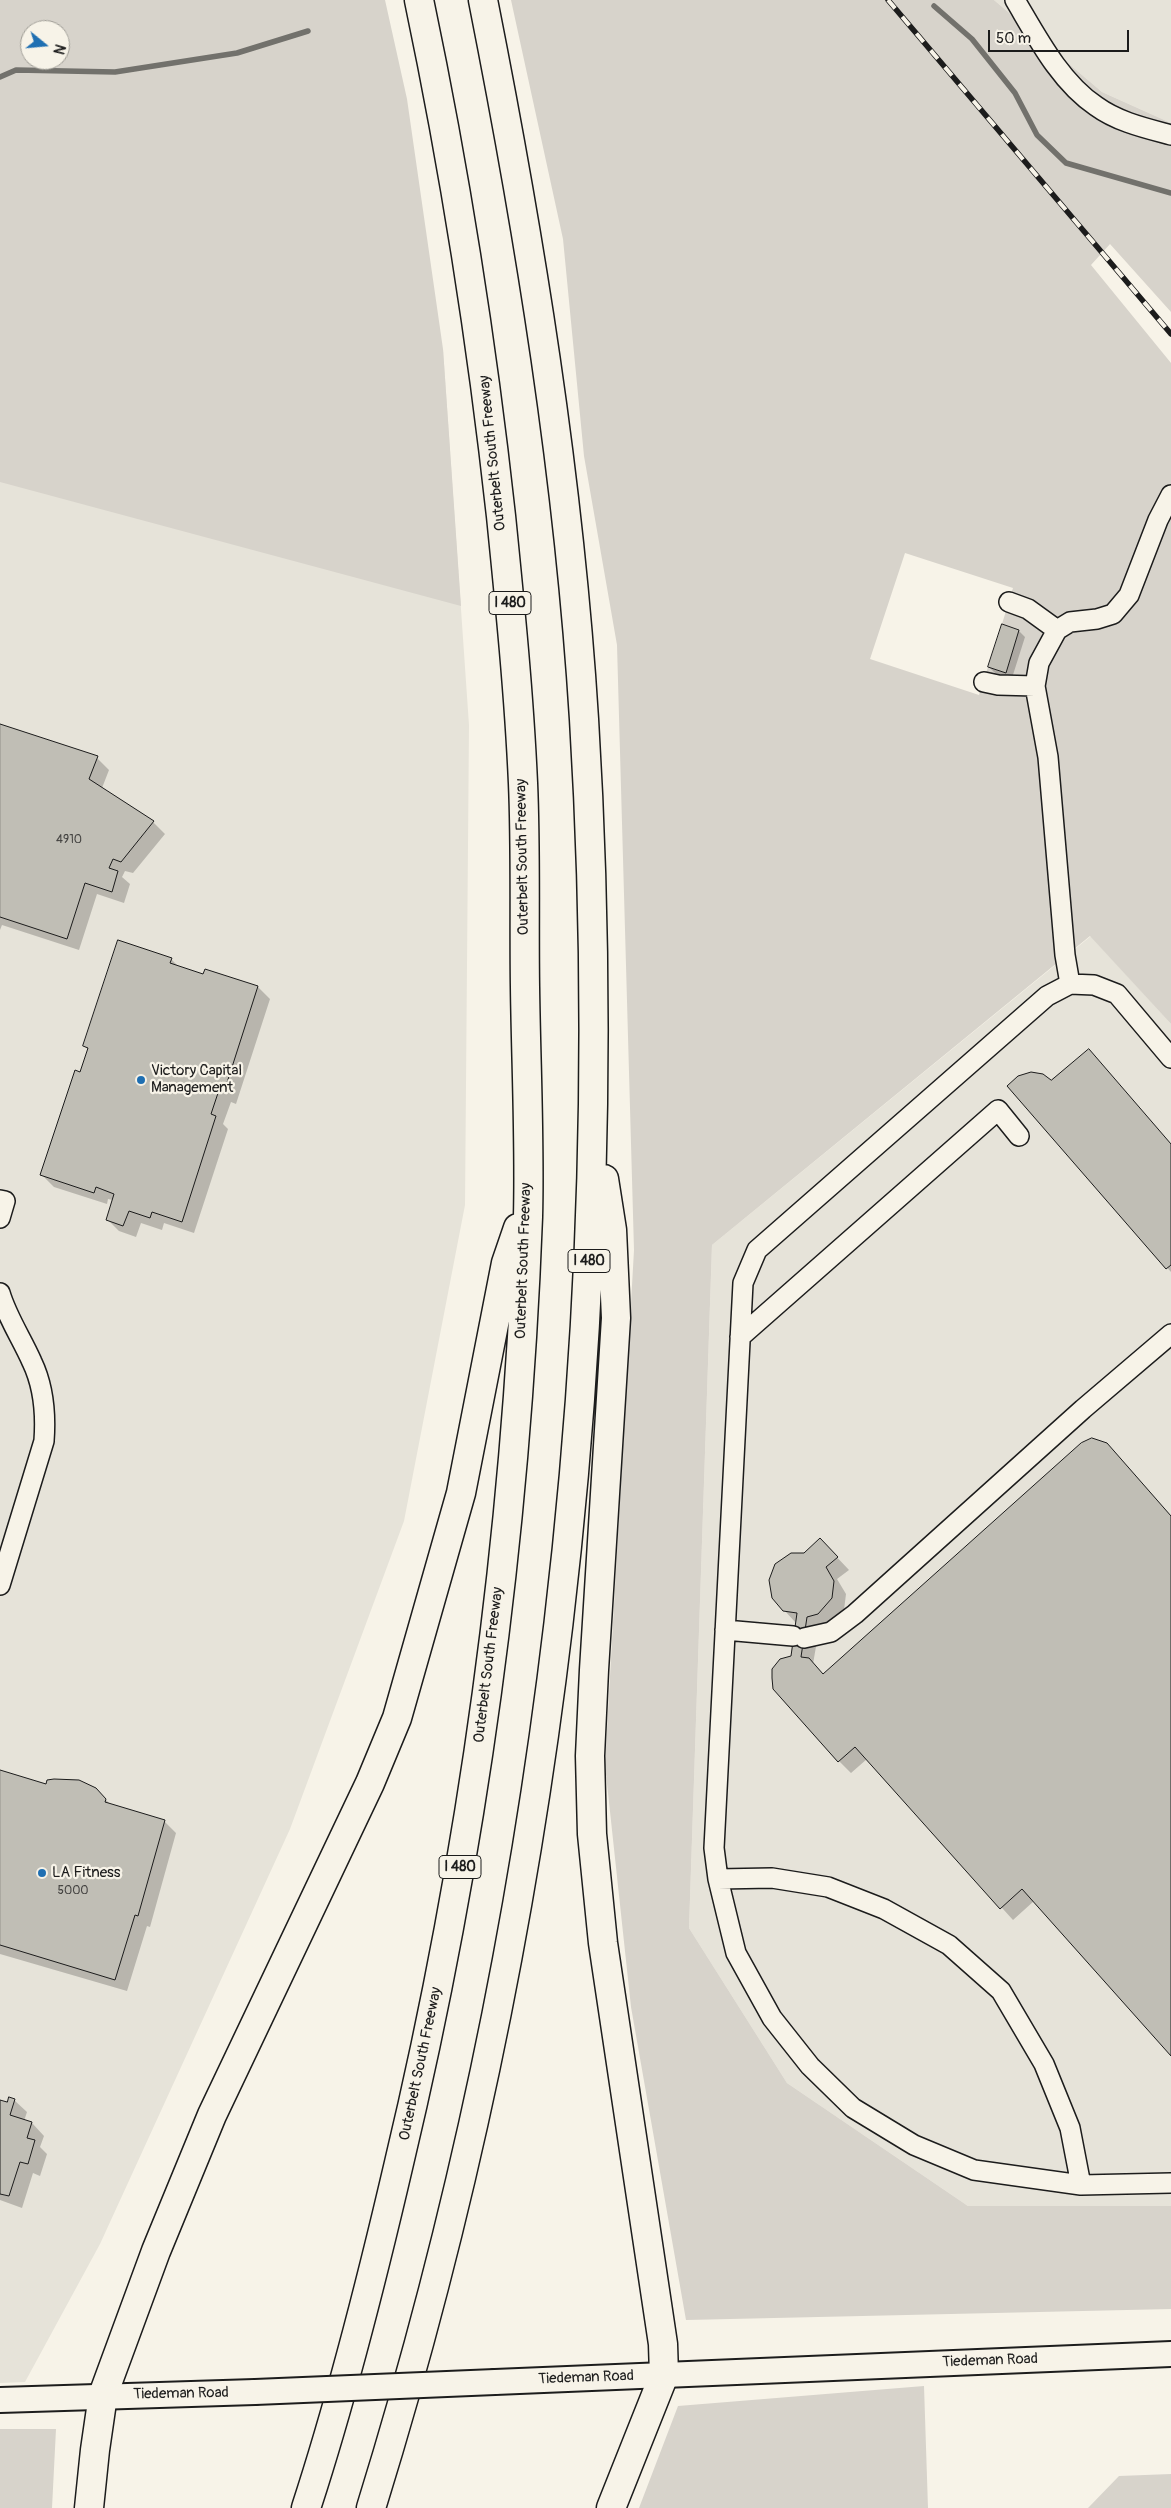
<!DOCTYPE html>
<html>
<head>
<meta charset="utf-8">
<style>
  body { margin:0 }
  #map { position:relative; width:1171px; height:2508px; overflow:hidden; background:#f7f3e8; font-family:Pangolin,sans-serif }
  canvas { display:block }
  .north { position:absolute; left:20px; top:20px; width:50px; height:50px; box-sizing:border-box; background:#f7f3e8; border:1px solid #9f9d96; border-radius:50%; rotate:107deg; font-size:14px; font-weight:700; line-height:20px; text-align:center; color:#1c1c1c }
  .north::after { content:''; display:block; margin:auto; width:18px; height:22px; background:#1f6fb2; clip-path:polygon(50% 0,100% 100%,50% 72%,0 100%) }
  .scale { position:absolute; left:988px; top:30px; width:141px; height:22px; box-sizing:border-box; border:2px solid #1c1c1c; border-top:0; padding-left:6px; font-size:15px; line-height:18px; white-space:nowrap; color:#1c1c1c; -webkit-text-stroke:4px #f7f3e8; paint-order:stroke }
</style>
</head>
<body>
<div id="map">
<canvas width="1171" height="2508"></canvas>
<div class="north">N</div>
<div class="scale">50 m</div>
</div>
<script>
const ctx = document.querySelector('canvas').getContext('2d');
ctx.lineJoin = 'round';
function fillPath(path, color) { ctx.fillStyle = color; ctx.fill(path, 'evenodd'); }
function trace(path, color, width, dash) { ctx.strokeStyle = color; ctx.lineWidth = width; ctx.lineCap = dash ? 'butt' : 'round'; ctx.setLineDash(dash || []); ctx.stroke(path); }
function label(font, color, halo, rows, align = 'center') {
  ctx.font = font + ' Pangolin,sans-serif'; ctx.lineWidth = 4.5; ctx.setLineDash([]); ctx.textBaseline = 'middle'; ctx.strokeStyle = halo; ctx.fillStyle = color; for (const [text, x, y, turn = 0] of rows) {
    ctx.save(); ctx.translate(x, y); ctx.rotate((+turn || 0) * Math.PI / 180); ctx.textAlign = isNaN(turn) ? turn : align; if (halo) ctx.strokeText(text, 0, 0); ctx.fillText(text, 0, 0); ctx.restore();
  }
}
fillPath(new Path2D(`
  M994,0H1171V123L1102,92Z
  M443,349L469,725L465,1205L404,1521L290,1829L100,2244L25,2382L0,2383V464Z
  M1091,936L1171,1024V2206H968L787,2083L689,1928L712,1245Z`), '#e6e3d9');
fillPath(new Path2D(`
  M0,0H385L407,99L443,349L461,606L0,482ZM30,30H60V60H30Z
  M511,0H994L1102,92L1171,123V312L1110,244L1091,265L1171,363V1024L1090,936L712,1245L689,1928L787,2083L968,2206H1171V2309L686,2320L631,2007L605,1765L634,1250L617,645L584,456L563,239ZM905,553L1013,588L1002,624L1019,630L1006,673L988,667L979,695L870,659Z
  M924,2386L928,2508H639L678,2406Z
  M0,2429H56L52,2508H0Z
  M1171,2474V2508H1088L1119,2476Z`), '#d7d3cb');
fillPath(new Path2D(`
  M1003,626L1019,631L1025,637L1012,678L995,673L989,667Z
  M0,726L97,758L109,770L102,788L153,822L165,834L133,873L125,871L122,877L130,884L124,903L97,894L79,950L2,925L0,930Z
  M171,959L179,967L204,976L206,971L258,987L270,999L236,1104L231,1102L223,1124L228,1129L194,1233L164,1223L162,1230L141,1223L136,1237L119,1231L107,1219L113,1200L108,1199L107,1204L54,1187L42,1175L89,1050L84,1046Z
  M1089,1051L1171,1144V1272L1008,1086L1051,1082Z
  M1119,1457L1171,1516V2054L1034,1901L1013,1920L867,1759L851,1773L839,1761L792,1657L796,1623L784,1610L832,1552L849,1570L837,1579L846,1594L844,1610L831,1626L819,1629L813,1664L824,1675Z
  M0,1771L46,1785L95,1789L111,1805L164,1821L176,1833L150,1927L147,1926L127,1991L0,1954Z
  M14,2100L27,2112L24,2121L32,2123L44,2136L40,2147L47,2154L40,2176L33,2173L22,2208L0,2200V2101L8,2104Z`), '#0003');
trace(new Path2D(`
  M934,6L972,39L1015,93L1037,135L1066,163L1171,193
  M0,77L16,70L115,72L237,53L308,31`), '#72716c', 5.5);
const building = new Path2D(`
  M1002,624L1019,630L1006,673L988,667Z
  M0,724L98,756L89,779L154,821L121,862L113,859L109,868L118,871L112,892L85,883L67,939L0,917Z
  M118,940L172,958L170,963L203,974L205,969L258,986L224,1092L219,1090L211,1114L216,1116L182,1222L152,1212L150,1218L129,1211L123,1226L106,1220L114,1194L96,1187L94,1193L40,1175L75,1070L80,1072L88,1048L83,1046Z
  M1089,1049L1171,1144V1265L1166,1269L1007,1086L1018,1076L1031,1072L1043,1074L1051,1080Z
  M1092,1438L1107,1443L1171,1516V2056L1022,1889L1000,1909L855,1747L838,1762L773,1689L772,1678V1669L780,1659L791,1656L797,1613L783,1611L772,1598L769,1580L775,1564L791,1553H804L820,1538L838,1557L826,1567L834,1581L832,1598L818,1614L807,1617L801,1657L809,1658L823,1674L1081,1443Z
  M0,1770L46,1784L47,1780L54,1779L79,1780L96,1788L106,1799L105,1802L165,1820L138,1916L135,1915L115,1980L0,1945Z
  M9,2097L15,2099L10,2115L32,2122L27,2138L35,2140L28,2164L20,2162L9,2196L0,2194V2100L7,2102Z`);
fillPath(building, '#c0beb5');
trace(building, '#1c1c1c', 1);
const minor = new Path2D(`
  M1015,0C1037,37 1060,82 1096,106C1118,122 1145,128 1171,135
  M1009,602L1028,609L1057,630
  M984,682L998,685L1035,686
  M1070,984L1065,955L1048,757L1035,686L1039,663L1057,630L1070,622L1097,619L1113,614L1129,595L1158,520L1171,495
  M1171,1058L1117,994L1094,985L1070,984L1047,996L757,1250L743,1283L714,1848L718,1879L736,1953L772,2018L810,2066L853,2108L914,2145L974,2170L1081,2185L1171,2183
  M0,1200L5,1201L0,1218
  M0,1293C7,1317 22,1339 32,1362C44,1387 46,1414 44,1441L0,1585
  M740,1337L998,1110L1019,1136
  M725,1630L793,1636
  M804,1638L831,1632L855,1614L1083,1409L1171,1334
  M718,1879L772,1878L828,1887L884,1909L949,1945L1001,1991L1044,2064L1070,2128L1081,2185`);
const major = new Path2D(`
  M495,2382L1171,2354
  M0,2400L255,2392`);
const highway = new Path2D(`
  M604,1179L612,1230L616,1318L594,1670L590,1756L592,1834L603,1943L663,2344L664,2375L611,2508
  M89,2508L95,2450L103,2395L156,2251L212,2115L370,1783L397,1718L461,1493L506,1263L518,1228
  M306,2508C343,2395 372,2279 399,2163C473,1853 516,1535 528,1217C530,1141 526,1064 525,987C524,919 526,851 523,783C519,694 510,605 501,516C482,343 455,171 419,0
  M371,2508C550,1931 621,1322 584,719C569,478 530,237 483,0`);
trace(minor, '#1c1c1c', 22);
trace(major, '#1c1c1c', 28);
trace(highway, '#1c1c1c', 31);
trace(minor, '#f7f3e8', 19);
trace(major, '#f7f3e8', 24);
trace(highway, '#f7f3e8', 28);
const rail = new Path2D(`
  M888,0L1171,334`);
trace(rail, '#1c1c1c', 5.5);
trace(rail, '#f7f3e8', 4, [11]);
const majorBridge = new Path2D(`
  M255,2392L495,2382`);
trace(majorBridge, '#1c1c1c', 28, []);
trace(majorBridge, '#f7f3e8', 24);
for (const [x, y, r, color] of [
  [141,1080,5,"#1f6fb2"],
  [42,1873,5,"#1f6fb2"]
]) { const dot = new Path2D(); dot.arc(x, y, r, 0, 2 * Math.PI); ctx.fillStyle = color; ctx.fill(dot); trace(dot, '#f7f3e8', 2); }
label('12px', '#454442', null, [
  ["4910",69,840],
  ["5000",73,1891]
]);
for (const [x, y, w] of [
  [510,603,42],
  [589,1261,42],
  [460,1867,42]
]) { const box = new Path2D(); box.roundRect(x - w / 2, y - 11.5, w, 23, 4); ctx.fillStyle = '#f7f3e8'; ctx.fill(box); trace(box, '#1c1c1c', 1); }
label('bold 14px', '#1c1c1c', null, [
  ["I 480",510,603],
  ["I 480",589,1261],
  ["I 480",460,1867]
]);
label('15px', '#1c1c1c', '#f7f3e8', [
  ["Outerbelt South Freeway",493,453,-96],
  ["Outerbelt South Freeway",523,857,-91],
  ["Outerbelt South Freeway",524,1261,-88],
  ["Outerbelt South Freeway",489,1665,-83],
  ["Outerbelt South Freeway",421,2064,-78],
  ["Tiedeman Road",990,2361,-2],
  ["Tiedeman Road",586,2378,-2],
  ["Tiedeman Road",181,2394,-1]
]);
label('15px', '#1c1c1c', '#f7f3e8', [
  ["Victory Capital",151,1071],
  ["Management",151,1088],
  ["LA Fitness",52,1873]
], 'left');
</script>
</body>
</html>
